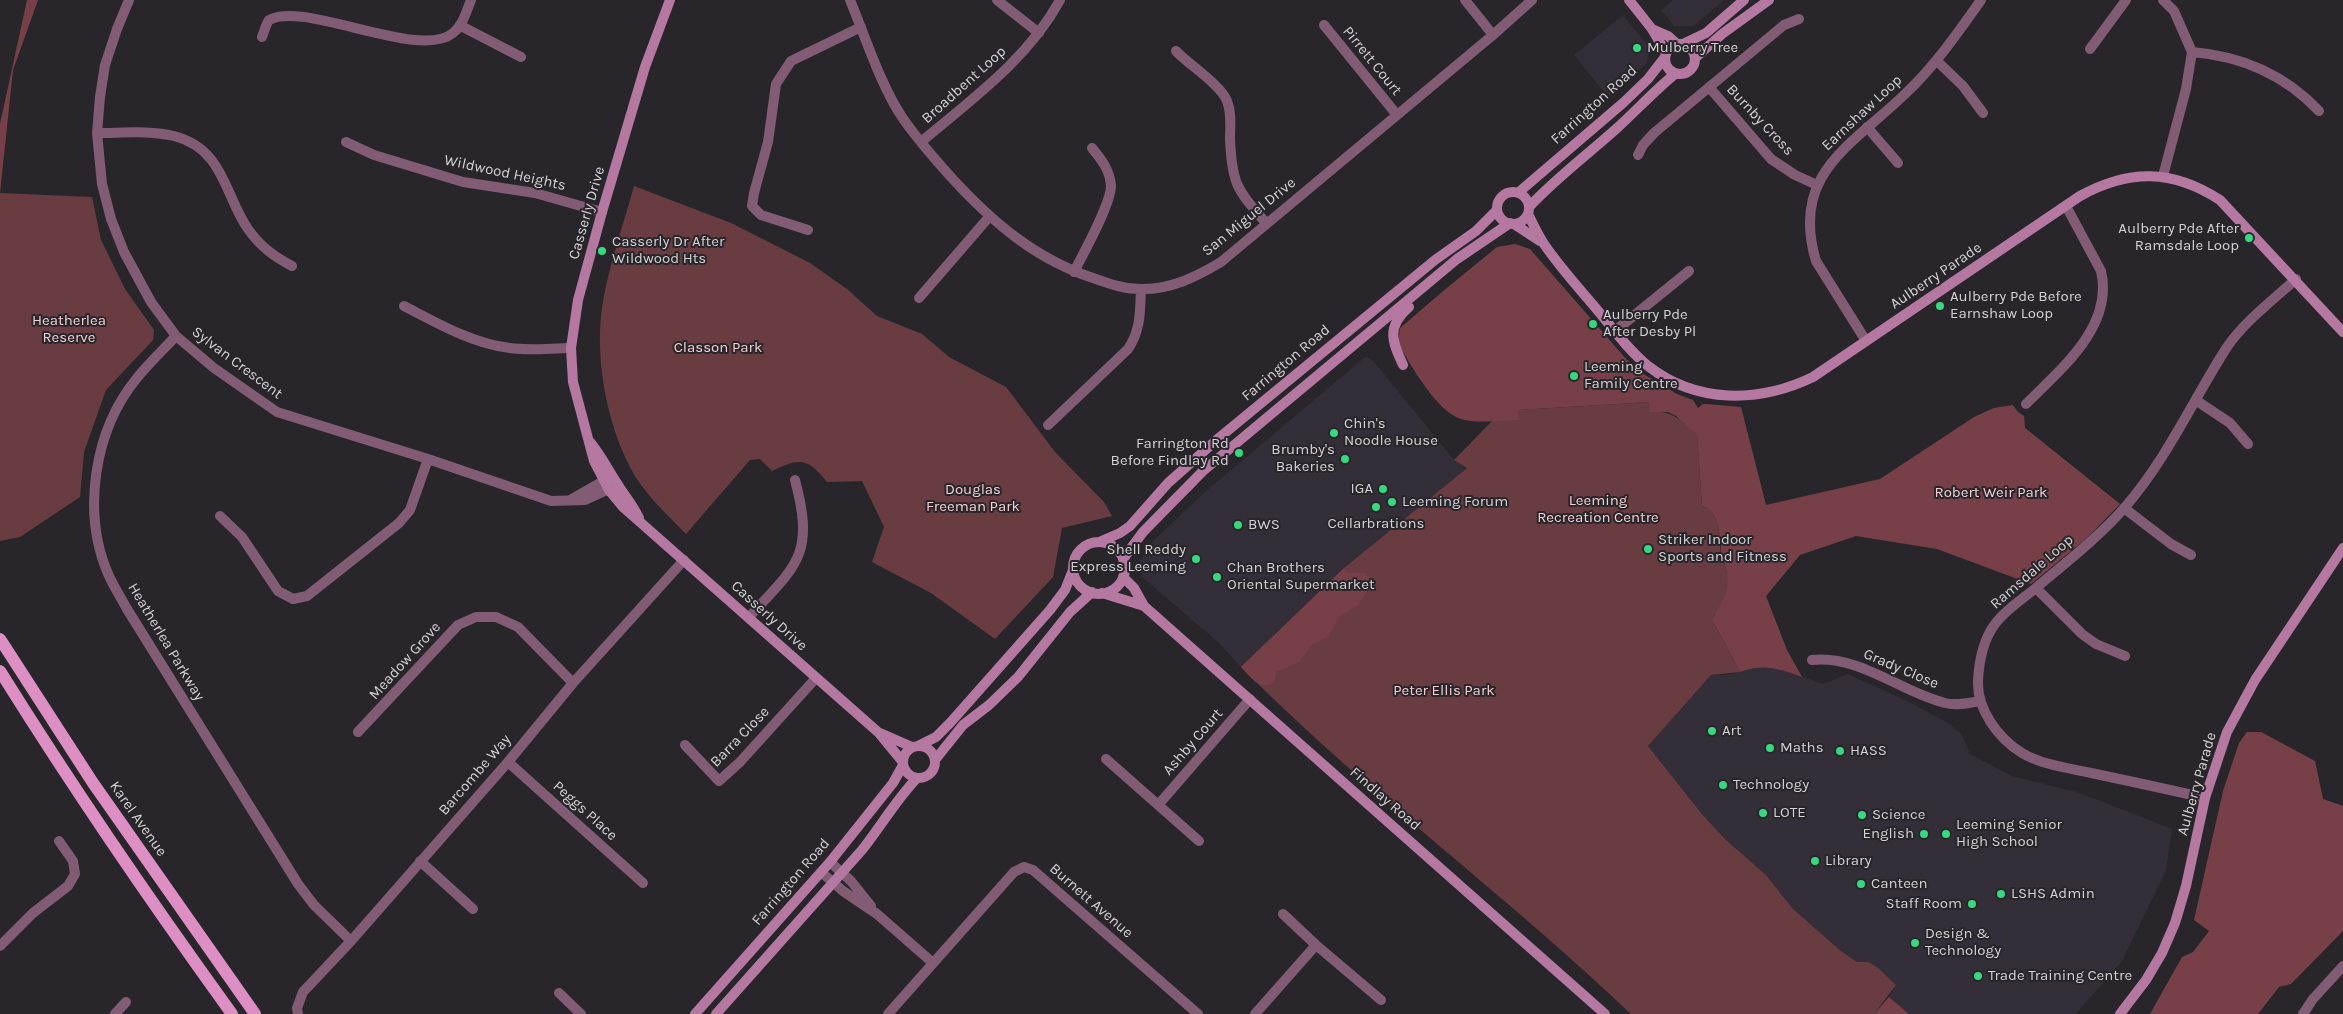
<!DOCTYPE html>
<html>
<head>
<meta charset="utf-8">
<style>
  body { margin:0 }
  canvas { display:block; background:#28262a }
</style>
</head>
<body>
<canvas width="2343" height="1014"></canvas>
<script>
const ctx = document.querySelector('canvas').getContext('2d');
ctx.lineJoin = 'round';
function fillPath(path, color) { ctx.fillStyle = color; ctx.fill(path, 'evenodd'); }
function trace(path, color, width, dash) { ctx.strokeStyle = color; ctx.lineWidth = width; ctx.lineCap = dash ? 'butt' : 'round'; ctx.setLineDash(dash || []); ctx.stroke(path); }
function label(font, color, halo, rows, align = 'center') {
  ctx.font = font + ' Karla,sans-serif'; ctx.lineWidth = 4; ctx.setLineDash([]); ctx.textBaseline = 'middle'; ctx.strokeStyle = halo; ctx.fillStyle = color; for (const [text, x, y, turn = 0] of rows) {
    ctx.save(); ctx.translate(x, y); ctx.rotate((+turn || 0) * Math.PI / 180); ctx.textAlign = isNaN(turn) ? turn : align; if (halo) ctx.strokeText(text, 0, 0); ctx.fillText(text, 0, 0); ctx.restore();
  }
}
fillPath(new Path2D(`
  M1673,0H1724L1694,26H1674L1661,10Z
  M1623,15L1649,47L1647,63L1607,96L1574,55Z
  M1365,357L1370,358L1379,368L1454,460L1467,468L1344,568L1241,667L1218,642L1142,577L1140,561L1154,540L1205,492Z
  M1759,667H1775L1823,684L1848,674L1907,701L1950,724L1962,735L1970,754L2012,776L2080,793L2172,829L2166,870L2122,961L2079,1010L2075,1014H1909L1889,997L1896,985L1868,962H1857L1841,951L1793,909L1766,875L1726,840L1701,813L1648,746L1711,675H1726Z`), '#332e37');
fillPath(new Path2D(`
  M634,186L731,223L810,263L847,289L877,316L922,334L949,357L1006,387L1055,452L1104,502L1112,516L1062,528L1053,577L995,639L931,593L872,562L884,527L862,481L827,482C808,458 800,457 772,471L760,459L750,460L686,534C666,513 643,493 630,467C605,419 593,349 604,296C611,259 624,223 634,186Z
  M0,193L92,197L101,240L125,289L154,330L153,340L106,390L84,452L80,497L20,537L0,541Z
  M1650,402V411C1672,411 1683,420 1697,435L1702,506C1722,513 1718,537 1721,553C1724,565 1729,575 1728,587C1727,598 1721,607 1714,615L1715,625L1740,672L1711,675L1648,746L1701,813L1726,840L1766,875L1793,909L1841,951L1857,962H1868L1877,967L1896,985L1874,1014H1631C1505,894 1364,791 1241,667L1344,568L1467,468L1454,460L1493,420H1518V410Z`), '#693c42');
fillPath(new Path2D(`
  M27,0H38L13,70L0,193V124Z
  M1515,244L1530,249L1627,360L1640,372L1677,394L1693,400L1698,408L1703,404H1707L1741,407L1766,505L1880,479L1974,417L1994,408L2013,405L2018,412L2024,416L2025,428L2120,504L2087,538L2031,584L1937,549L1856,536L1800,555L1766,596L1787,650L1802,677C1780,669 1764,663 1740,672L1713,621C1714,611 1725,602 1727,589C1729,576 1725,566 1722,554C1718,538 1722,512 1702,506L1697,435L1676,416L1668,412H1650L1649,402L1518,410V420C1501,420 1477,424 1461,419C1437,412 1410,364 1398,343L1400,328L1448,287L1497,247Z
  M1344,568L1348,573H1365L1370,580V587L1358,605L1338,618L1329,636L1312,645L1299,662L1276,672L1274,683C1259,691 1251,677 1241,667Z
  M2247,732H2261L2315,761L2323,799L2343,806V931L2291,984L2279,987L2258,1014H2150L2182,957L2193,952L2209,931L2194,920L2223,791L2239,743Z
  M1889,997L1909,1014H1874Z`), '#774048');
trace(new Path2D(`
  M129,0L117,29L105,65L100,97L97,133L102,184L111,219L124,252L151,302L176,336L214,368L277,412L428,459L551,501L585,500L618,485
  M850,0C865,36 881,86 902,117C916,138 933,157 950,176C992,222 1036,260 1096,279C1110,284 1124,289 1140,289C1170,290 1196,277 1221,262L1493,35L1532,0
  M997,0L1039,33
  M1465,0L1493,35
  M2163,0L2174,11L2192,52L2186,89L2163,176
  M1324,25L1397,115
  M461,26L521,57
  M262,37C264,32 266,24 269,20C304,0 419,61 453,33C463,25 466,12 471,0
  M2090,49L2126,0
  M1176,51C1189,65 1220,84 1227,101C1232,113 1230,127 1230,139C1232,185 1237,189 1266,223
  M2192,52C2242,56 2285,75 2319,111
  M1937,61L1963,86L1983,113
  M1709,87L1771,159L1795,175L1817,185
  M1867,127L1898,163
  M97,133C122,133 150,130 174,136C224,149 224,194 248,229C260,246 273,256 292,266
  M346,142L374,155L463,182L535,193L602,212
  M921,142C972,99 1028,59 1060,0
  M1638,155L1643,145L1654,133L1784,25L1799,19
  M808,230L761,215L752,206L754,193L768,142L776,84L791,61L861,27
  M1074,272C1083,254 1111,204 1111,186C1110,170 1101,159 1092,148
  M919,298L989,217
  M404,306C437,323 473,344 510,348C530,351 551,348 571,348
  M1615,331L1689,271
  M176,336C163,350 149,363 137,378C94,430 81,513 109,576C114,587 121,598 127,609L298,884L314,905L351,941
  M1866,341L1816,261C1790,174 1851,146 1904,95C1934,67 1957,34 1981,0
  M2197,401L2230,423L2248,444
  M2026,404C2062,368 2114,326 2101,271L2066,206
  M1048,425L1128,349C1141,330 1140,311 1141,289
  M570,500L612,476
  M2124,508L2171,544L2191,555
  M220,516L242,537L278,591L293,599L307,596L399,523L410,510L428,459
  M2036,588L2082,634L2096,644L2125,656
  M749,617C797,565 815,555 795,480
  M1812,660C1861,655 1900,692 1945,703C1956,706 1969,703 1980,701
  M358,732L458,625L476,617H496L518,627L573,683
  M685,745L719,781L740,762L816,678
  M1106,759L1199,841
  M508,762L643,883
  M2205,798C2167,789 2129,781 2091,773C2069,768 2042,765 2022,753C1998,738 1977,710 1978,681C1979,661 1983,640 1995,624C2006,609 2023,599 2037,587C2068,561 2100,536 2126,506C2168,457 2193,400 2227,347C2245,321 2273,300 2296,279
  M1159,804L1250,699
  M420,861L473,909
  M830,862L851,881L871,906
  M821,872L843,891L877,914L933,963
  M1283,914L1316,945L1381,1000
  M0,946L33,913L68,886L75,874L73,861L59,841
  M559,993L581,1014
  M115,1014L126,1002
  M298,1014L297,1008L303,992L351,941L508,762L573,683L684,560
  M888,1014L1014,872L1024,867L1033,870L1198,1014
  M1255,1014L1316,945
  M2303,1014L2313,999L2343,966`), '#825b74', 10);
trace(new Path2D(`
  M670,0L645,67L602,212L578,300L571,348L573,382L594,461L609,490L623,507L879,733L902,761
  M1629,0L1652,29L1666,53
  M1652,29L1668,36L1677,44
  M1665 59a15 15 0 1 1 30 0a15 15 0 1 1-30 0Z
  M1683,44L1706,33L1744,0
  M1695,58L1722,34L1769,0
  M1497 208a16 16 0 1 1 32 0a16 16 0 1 1-32 0Z
  M1519,192L1623,103L1648,79L1665,57
  M1529,207C1556,178 1587,155 1616,129C1636,111 1654,91 1675,74
  M1528,214C1533,224 1538,235 1544,244C1559,266 1577,286 1594,306C1611,326 1627,349 1648,366C1697,404 1759,403 1813,377L2080,196C2129,169 2172,169 2220,200L2343,332
  M1514,224L1540,241
  M1403,365C1392,341 1386,327 1409,307
  M590,442C601,455 608,470 618,485C625,496 633,505 639,518
  M1099,542L1120,533L1130,526L1168,483L1220,437L1435,260L1476,231L1497,210
  M1073 568a26 26 0 1 1 52 0a26 26 0 1 1-52 0Z
  M1123,559L1143,532L1203,471L1457,259L1510,223
  M1123,577L1134,588L1144,606L1605,1014
  M1102,593L1144,606
  M880,733L912,747
  M903 762a16 16 0 1 1 32 0a16 16 0 1 1-32 0Z
  M918,746L936,737L950,723L1050,610L1065,590L1073,570
  M935,760L963,725L989,705L1018,677L1070,612L1092,592
  M695,1014L830,862L893,783L903,765
  M716,1014L862,850C881,826 896,800 917,778
  M2120,1014L2146,980L2162,953L2175,923L2186,886L2205,798L2227,732L2255,680L2343,548`), '#b578a0', 10);
trace(new Path2D(`
  M0,639L93,783L255,1014
  M0,671C73,788 151,902 232,1014`), '#dd8ec3', 12);
for (const [x, y, r, color] of [
  [1637,48,5,"#37d880"],
  [2249,238,5,"#37d880"],
  [602,251,5,"#37d880"],
  [1940,306,5,"#37d880"],
  [1593,324,5,"#37d880"],
  [1574,376,5,"#37d880"],
  [1334,433,5,"#37d880"],
  [1239,453,5,"#37d880"],
  [1345,459,5,"#37d880"],
  [1383,489,5,"#37d880"],
  [1392,502,5,"#37d880"],
  [1376,507,5,"#37d880"],
  [1238,525,5,"#37d880"],
  [1648,549,5,"#37d880"],
  [1196,559,5,"#37d880"],
  [1217,577,5,"#37d880"],
  [1712,731,5,"#37d880"],
  [1770,748,5,"#37d880"],
  [1840,751,5,"#37d880"],
  [1723,785,5,"#37d880"],
  [1763,813,5,"#37d880"],
  [1862,815,5,"#37d880"],
  [1924,834,5,"#37d880"],
  [1946,834,5,"#37d880"],
  [1815,861,5,"#37d880"],
  [1861,884,5,"#37d880"],
  [2001,894,5,"#37d880"],
  [1972,904,5,"#37d880"],
  [1915,943,5,"#37d880"],
  [1978,976,5,"#37d880"]
]) { const dot = new Path2D(); dot.arc(x, y, r, 0, 2 * Math.PI); ctx.fillStyle = color; ctx.fill(dot); trace(dot, '#28262a', 2); }
label('15px', '#d4d2d5', '#28262a', [
  ["Mulberry Tree",1647,48],
  ["Aulberry Pde After",2239,229,"right"],
  ["Ramsdale Loop",2239,246,"right"],
  ["Casserly Dr After",612,242],
  ["Wildwood Hts",612,259],
  ["Aulberry Pde Before",1950,297],
  ["Earnshaw Loop",1950,314],
  ["Aulberry Pde",1603,315],
  ["After Desby Pl",1603,332],
  ["Leeming",1584,367],
  ["Family Centre",1584,384],
  ["Chin's",1344,424],
  ["Noodle House",1344,441],
  ["Farrington Rd",1229,444,"right"],
  ["Before Findlay Rd",1229,461,"right"],
  ["Brumby's",1335,450,"right"],
  ["Bakeries",1335,467,"right"],
  ["IGA",1373,489,"right"],
  ["Leeming Forum",1402,502],
  ["Cellarbrations",1376,524,"center"],
  ["BWS",1248,525],
  ["Striker Indoor",1658,540],
  ["Sports and Fitness",1658,557],
  ["Shell Reddy",1186,550,"right"],
  ["Express Leeming",1186,567,"right"],
  ["Chan Brothers",1227,568],
  ["Oriental Supermarket",1227,585],
  ["Art",1722,731],
  ["Maths",1780,748],
  ["HASS",1850,751],
  ["Technology",1733,785],
  ["LOTE",1773,813],
  ["Science",1872,815],
  ["Leeming Senior",1956,825],
  ["High School",1956,842],
  ["English",1914,834,"right"],
  ["Library",1825,861],
  ["Canteen",1871,884],
  ["LSHS Admin",2011,894],
  ["Staff Room",1962,904,"right"],
  ["Design &",1925,934],
  ["Technology",1925,951],
  ["Trade Training Centre",1988,976]
], 'left');
label('15px', '#d4d2d5', '#28262a', [
  ["Pirrett Court",1372,61,51],
  ["Broadbent Loop",964,85,-42],
  ["Farrington Road",1594,105,-42],
  ["Earnshaw Loop",1862,113,-43],
  ["Burnby Cross",1760,120,47],
  ["Wildwood Heights",505,173,12],
  ["Casserly Drive",587,213,-74],
  ["San Miguel Drive",1249,217,-39],
  ["Aulberry Parade",1936,276,-34],
  ["Sylvan Crescent",237,363,37],
  ["Farrington Road",1286,363,-40],
  ["Ramsdale Loop",2032,572,-41],
  ["Casserly Drive",769,616,42],
  ["Heatherlea Parkway",166,642,59],
  ["Meadow Grove",405,661,-48],
  ["Grady Close",1901,669,23],
  ["Barra Close",740,737,-46],
  ["Ashby Court",1193,742,-49],
  ["Barcombe Way",475,775,-49],
  ["Aulberry Parade",2197,784,-74],
  ["Findlay Road",1385,799,41],
  ["Peggs Place",585,811,42],
  ["Karel Avenue",138,819,55],
  ["Farrington Road",791,882,-49],
  ["Burnett Avenue",1091,901,41]
]);
label('15px', '#f5cfd3', '#28262a', [
  ["Heatherlea",69,321],
  ["Reserve",69,338],
  ["Classon Park",718,348],
  ["Douglas",973,490],
  ["Freeman Park",973,507],
  ["Robert Weir Park",1991,493],
  ["Leeming",1598,501],
  ["Recreation Centre",1598,518],
  ["Peter Ellis Park",1444,691]
]);
</script>
</body>
</html>
